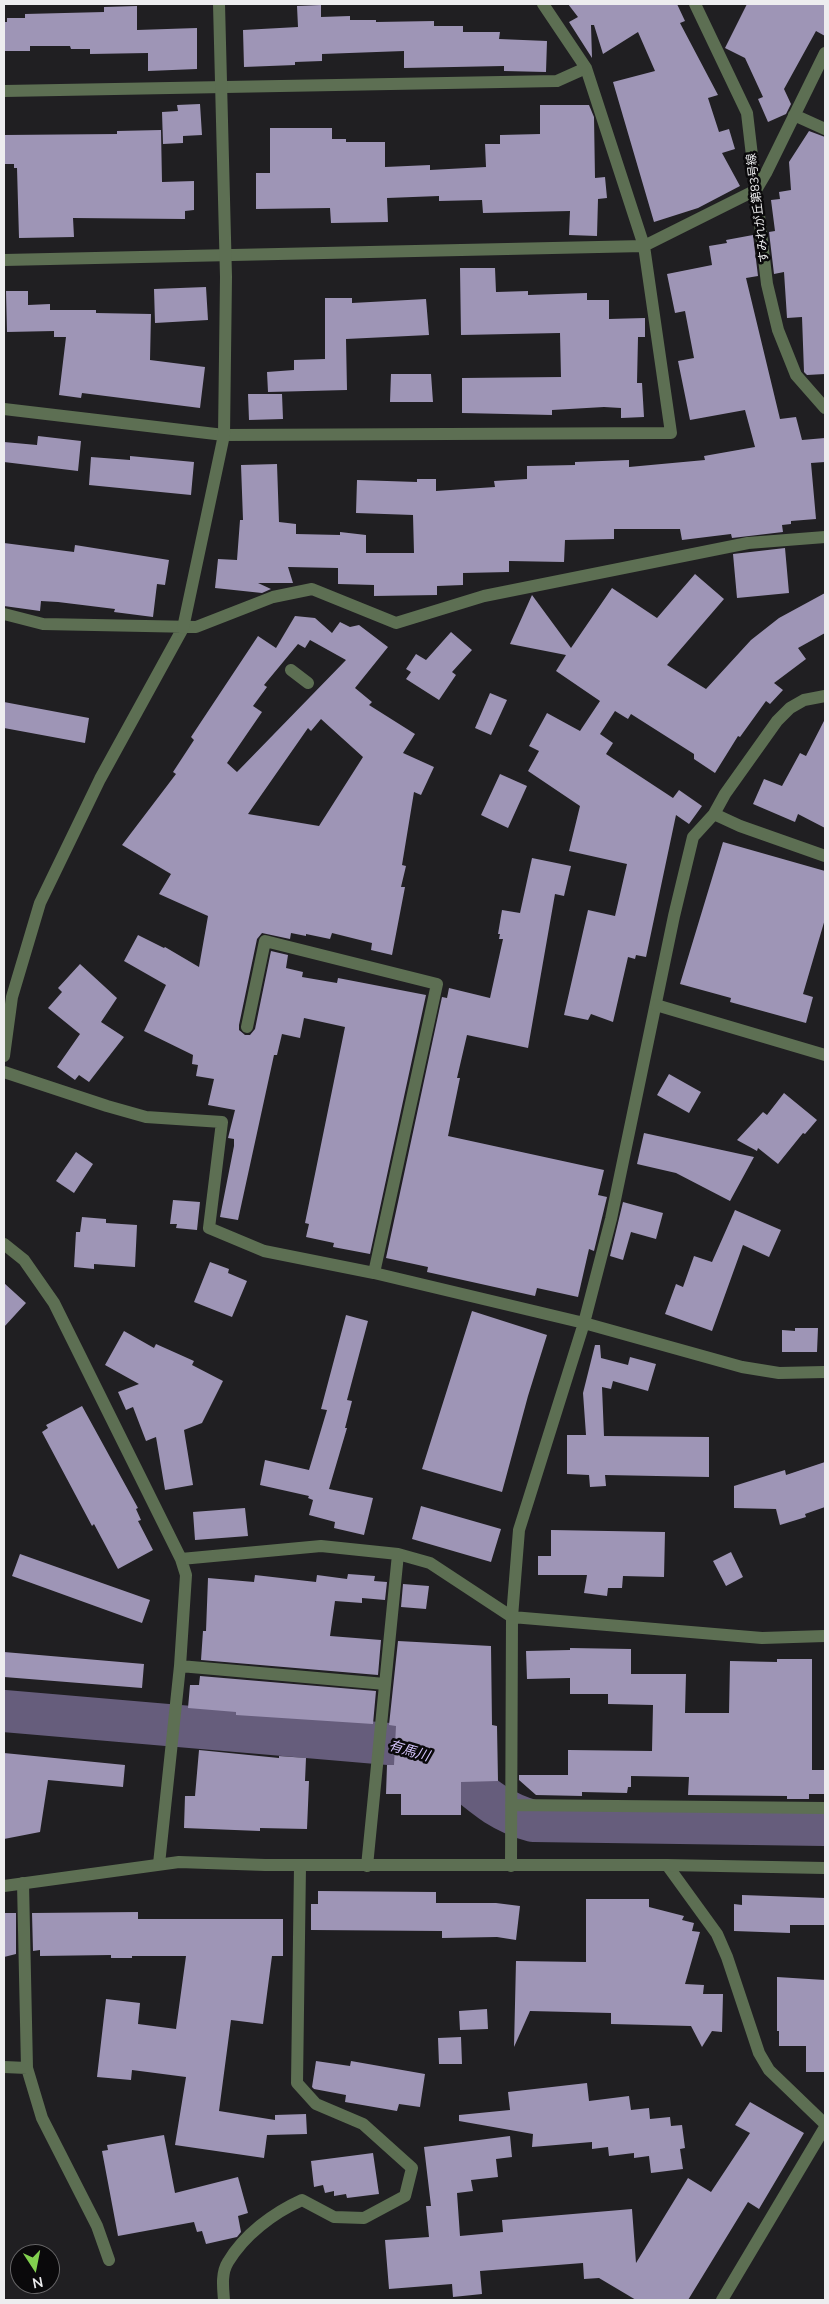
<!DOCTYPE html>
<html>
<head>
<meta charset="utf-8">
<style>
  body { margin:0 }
  #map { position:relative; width:829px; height:2304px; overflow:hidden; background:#201f22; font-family:Mulish,sans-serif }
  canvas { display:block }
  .frame { position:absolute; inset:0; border:5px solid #ededef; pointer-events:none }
  .north { position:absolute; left:10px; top:2244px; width:50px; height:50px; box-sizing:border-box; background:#0a090b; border:1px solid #656466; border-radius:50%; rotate:169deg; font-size:14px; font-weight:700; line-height:20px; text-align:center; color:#ededef }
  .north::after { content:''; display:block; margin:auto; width:18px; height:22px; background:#82d04f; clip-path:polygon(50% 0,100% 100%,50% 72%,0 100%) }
</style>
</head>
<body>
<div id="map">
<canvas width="829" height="2304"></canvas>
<div class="frame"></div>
<div class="north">N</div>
</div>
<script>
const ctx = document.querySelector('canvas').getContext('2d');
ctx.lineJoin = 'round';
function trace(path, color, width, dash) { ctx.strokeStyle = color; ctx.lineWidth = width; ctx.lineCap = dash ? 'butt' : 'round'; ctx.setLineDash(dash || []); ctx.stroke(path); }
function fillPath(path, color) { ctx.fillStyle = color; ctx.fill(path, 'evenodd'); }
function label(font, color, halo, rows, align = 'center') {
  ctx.font = font + ' Mulish,"Noto Sans JP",sans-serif'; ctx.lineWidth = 5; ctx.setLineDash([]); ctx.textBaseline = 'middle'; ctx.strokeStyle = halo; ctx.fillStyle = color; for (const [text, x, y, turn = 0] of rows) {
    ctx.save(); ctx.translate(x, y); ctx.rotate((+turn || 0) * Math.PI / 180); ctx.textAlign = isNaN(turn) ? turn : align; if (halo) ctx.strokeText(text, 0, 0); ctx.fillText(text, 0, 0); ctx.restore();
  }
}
trace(new Path2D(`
  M4,1711L389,1744C405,1747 423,1750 437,1759C472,1783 489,1809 533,1821L825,1825`), '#665d7c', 42);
fillPath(new Path2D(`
  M568,4H677L685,21L680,23L718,95L708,98L719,132L729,129L735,149L722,153L740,186L698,208L654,222L613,82L655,71L638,32L603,54L594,25H591L592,58L569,22L578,17Z
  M747,4H825V36L816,31L784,89L791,104L786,114L768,122L758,99L763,97L745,58L725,48Z
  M321,5V17L350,16V20H376V22L434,21V26H463V32H500L499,39L547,41L546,72L504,71V66L404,68V51L322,54V61L295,62V65L244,67L243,30L298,27L297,6Z
  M137,6V30L197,28V69L148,71V53L90,54V49H71L70,46H30V51H4V22H7V18H25V14L104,12V7Z
  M200,104L202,135L183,136V143L163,144L162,112L178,111L177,105Z
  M540,105H589L594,117L595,178L605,177L607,198L598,199L597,236L569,235L570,211L483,213L482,200L439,201V196L387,198L388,222L331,223L330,208L256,209V173H270V128H332V139H346V142H385V167L430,165V170L486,167L485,144H500V135L540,134Z
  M161,130L162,182L194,181V210L185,211V219L73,218L74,237L19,238L17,168H14V164H4V135L117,134V131Z
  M809,131L825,137V374L807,375L804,372L802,317L787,318L784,272L774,274L769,232L775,231L771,200L780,199L779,192L791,190L789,162Z
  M753,235L758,276L746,278L780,419L796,417L802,440L825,438V462L811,463L816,519L791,521V524L782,525L783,532L732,538L731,534L682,540L680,529H614V539L565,540L564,562L509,561V572L463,573V585L437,586V595L374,596V585L338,584V568L288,567L293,583H258L271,589L262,593L215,588L218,559L237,560L240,520H243L241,465L277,464L279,522L296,524V534L340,535V532L366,535V553H414L413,515L356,513L357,480L417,482V479H436V491L495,487L494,481L527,479V466L575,465V462L629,460V467L705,460L704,456L755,447L745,410L690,420L678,361L694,358L685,311L675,313L667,274L712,265L709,246L727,243L726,240Z
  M460,268H495L496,292L528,291V295L587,293V300H609V319L645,318V337H638L637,383H642L644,417L621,418V408L604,407L552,410V415L462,413V378L561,377L560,333L461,335Z
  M206,287L208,320L155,323L154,289Z
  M6,291H28V305L50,304V310H96V313L151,314L150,360L205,367L200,408L82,393L81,398L59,395L66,337H54V331L7,332Z
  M325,298H352V303L426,299L429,335L346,339L347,390L268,392L267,372L294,370V360L325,359Z
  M391,374H431L433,402H390Z
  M248,394H282L283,419L249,420Z
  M38,436L81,441L78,471L4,462V442L37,445Z
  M130,456L194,462L191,495L89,485L91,457L130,460Z
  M4,543L74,552L75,545L169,560L165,585L157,584L153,617L114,612L115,609L58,602L41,601L40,611L4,606Z
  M785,548L789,593L737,598L733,554Z
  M695,574L724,599L667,665L706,689L751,640L779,618L825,593V633L798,648L806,659L774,683L783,690L770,704L766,701L740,737L738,736L715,773L694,759V754L631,714L628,719L615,711L600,734L613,743L606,754L673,798L679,790L702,806L689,824L676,815L646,957L636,955L635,959L628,957L613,1022L591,1014L588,1020L564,1015L588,910L615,916L627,864L569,851L580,806L528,771L539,751L529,746L547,713L580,731L600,701L556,671L566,655L510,644L532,595L571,648L612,588L657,618Z
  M295,616L315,618L332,633L340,622L350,627L359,625L388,647L355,688L372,702L369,705L415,734L403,753L434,767L421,795L414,792L402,865L406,866L401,887H405L392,955L371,950L372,943L332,933L330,939L306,934V936L291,933L290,939L262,933L257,939L239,1025V1030L245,1035H250L255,1029L271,951L288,955L286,968L303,972L302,977L337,983L338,978L426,995L370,1254L333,1247L334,1243L306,1237L309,1224L305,1223L345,1027L304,1018L300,1038L282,1034L277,1055H274L238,1220L220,1217L234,1146V1139L228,1138L235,1110L208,1105L214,1079L196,1076L198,1065L192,1064L193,1055L144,1031L166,985L124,961L138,935L164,948L165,947L199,967L208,916L159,894L171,874L122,845L176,774L173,772L194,740L191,737L258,636L276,648ZM310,640L346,660L237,772L227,763L262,712L253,706L267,687L264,685L298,644L305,648ZM321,719L363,757L319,826L248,814L308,728L311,731Z
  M451,632L472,650L452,672L456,675L439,700L406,679L411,672L406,669L416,654L426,660Z
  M490,693L507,700L491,735L475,728Z
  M4,702L89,718L85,743L4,728Z
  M825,719V828L798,814L795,822L753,804L764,779L782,786L800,753L806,756Z
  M500,774L527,786L508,828L481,815Z
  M723,842L825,871V919L803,994L813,997L806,1023L730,1002L731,998L680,984Z
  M532,858L571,866L564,896L555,894L528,1048L467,1035L457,1078H460L448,1136L604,1170L598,1195L607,1197L594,1251L589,1249L578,1297L537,1288L535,1296L427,1272L428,1267L386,1258L442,997L447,998L449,988L490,998L503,939H499L500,934H498L502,910L520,913Z
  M80,964L117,998L101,1022L124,1037L89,1082L79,1075L75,1080L57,1067L80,1034L48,1008L62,992L58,988Z
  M669,1074L701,1092L689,1113L657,1095Z
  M784,1093L817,1120L805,1134L803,1133L778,1164L758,1148L757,1151L737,1140L763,1112L767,1115Z
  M644,1133L754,1157L730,1201L676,1173L637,1164Z
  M76,1152L93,1164L74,1193L56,1181Z
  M173,1200L200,1202L197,1230L176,1228L177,1224H170Z
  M623,1202L663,1213L656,1239L631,1232L623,1260L610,1256Z
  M735,1210L781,1230L769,1257L743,1245L712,1331L665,1314L676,1284L683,1287L694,1256L712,1262Z
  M82,1217L106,1219V1223L137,1225L135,1267L94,1264V1269L74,1267L76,1232H80Z
  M210,1262L229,1269L228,1273L247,1281L232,1317L194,1302Z
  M4,1283L26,1303L4,1327Z
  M472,1311L547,1335L528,1396L502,1492L422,1469Z
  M346,1315L368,1321L347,1400L352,1401L345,1428H347L329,1489L373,1498L364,1535L334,1528L335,1522L309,1515L313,1500L308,1498L309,1496L260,1485L265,1460L309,1470L327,1410L321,1409Z
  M795,1328H818L817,1352H782V1330L795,1331Z
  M124,1331L154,1348L156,1344L194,1361L192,1365L223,1381L202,1423L184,1430L193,1485L165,1490L156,1437L146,1441L133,1407L126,1410L118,1392L139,1384L105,1365Z
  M595,1345H600L601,1358L628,1365L630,1357L656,1364L648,1391L613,1381L611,1389L602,1387L604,1436L709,1437V1477L605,1475L606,1486L590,1487L589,1475L567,1474V1435H586L583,1393Z
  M82,1406L138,1508L136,1509L141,1520L138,1521L153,1550L118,1569L94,1524L92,1526L42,1432L48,1428L46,1425Z
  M825,1462V1507L805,1514L806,1517L780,1525L776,1509L734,1508V1486L785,1470L786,1475Z
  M421,1506L501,1529L491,1562L412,1539Z
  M245,1508L248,1536L195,1540L193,1512Z
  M551,1530L665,1532L664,1577L623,1576L622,1588H608L607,1596L584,1593L587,1575H538V1556H551Z
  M731,1552L743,1577L726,1586L713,1561Z
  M20,1554L150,1600L142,1623L12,1576Z
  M348,1574L375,1576L374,1581L387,1582L385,1600L362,1598V1603L335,1601L330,1636L381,1640L378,1675L201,1660L203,1631H206L208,1578L254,1582L255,1575L316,1582L317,1575L347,1579Z
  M403,1584L429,1586L426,1609L401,1607Z
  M398,1641L491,1646L492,1725L497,1726L498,1781L461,1782V1815H401V1794H386L387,1765H394L396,1726L389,1725Z
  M570,1648L631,1649V1674H686L685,1713H729L730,1661L777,1662V1659H812V1770H825V1794H809V1799H787V1796L688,1795L689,1777L631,1776V1787H628L627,1793L582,1792V1796L536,1795L519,1780V1775H568V1750L652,1751L653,1705L608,1704V1694H570V1678L527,1679L526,1651L570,1650Z
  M4,1652L144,1664L142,1688L4,1677Z
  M200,1676L376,1691L373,1724L236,1715V1712L188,1708L190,1685H199Z
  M199,1750L279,1758V1756L306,1758L305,1781H309L307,1829L260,1828V1831L184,1828L185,1796H195Z
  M4,1753L125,1765L123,1787L48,1780L40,1832L4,1839Z
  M318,1891L436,1892V1903H496L520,1906L516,1940L497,1937L442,1938V1931L311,1930V1904H318Z
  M742,1895L825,1898V1925H790V1933L734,1931V1904L742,1905Z
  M586,1899H649V1907L684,1916L682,1920L694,1923L692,1931L700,1932L685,1984L704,1985L703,1994H723L722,2032L712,2031L702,2047L691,2026L611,2024V2013L530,2011L514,2047L516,1961L586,1962Z
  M138,1912V1919H283V1956H272L263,2024L231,2020L219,2111L275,2120V2115L306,2114L307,2134L267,2135L264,2158L175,2145L186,2077L132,2070L131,2080L97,2077L106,1999L140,2003L138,2024L176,2029L186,1956H132V1958H111V1955L40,1956V1950L33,1951L32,1913Z
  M4,1913H16V1954L4,1957Z
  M777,1977L825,1980V2072H806V2046H779V2031H777Z
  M487,2009L488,2029L460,2030L459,2011Z
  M461,2037L462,2064H439L438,2038Z
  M316,2061L350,2066L351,2061L425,2074L420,2107L399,2104L397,2111L345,2102L346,2095L314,2089L312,2087Z
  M587,2083L589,2101L629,2096L631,2110L649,2108L650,2119L670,2117L671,2126L682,2125L685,2148L680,2149L683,2169L651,2173L649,2156L634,2158V2153L609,2156L608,2147L592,2149V2142L532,2147L533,2134L459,2121V2115L510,2110L508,2092Z
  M750,2102L804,2133L759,2209L748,2202L688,2300H636L599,2278L584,2279L583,2263L480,2271L482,2294L453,2297L452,2284L389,2289L385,2240L429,2237L426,2206H431L424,2147L510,2136L512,2157L496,2159L498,2177L471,2180L473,2191L457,2193L460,2236L503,2232L502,2220L632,2209L636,2263L688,2178L711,2192L750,2133L735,2125Z
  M164,2135L175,2193L238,2177L248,2213L238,2216L241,2232L237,2237L206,2244L202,2231L197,2232L194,2222L118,2236L102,2151L108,2150L107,2145Z
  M373,2153L379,2194L347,2198L346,2194L334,2196V2191L325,2193L323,2185L314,2187L311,2161Z`), '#9e95b6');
trace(new Path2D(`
  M695,4L747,113L767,284L778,330L796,375L825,408
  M4,91L557,81L586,68
  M794,115L825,129
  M4,260L644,246L756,190L766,173L825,53
  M4,409L224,435L671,433L644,246L586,68L543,4
  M4,614L43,624L196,627L273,597L312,589L396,623L484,596L748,543L825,537
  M291,670L308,683
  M714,814L740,826L825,856
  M247,1027L265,941L437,984L374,1273
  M4,1056L12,997L40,903L100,779L183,628
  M4,1072L107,1106L146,1117L222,1122L209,1228L264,1251L374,1273L584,1323L742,1367L779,1373L825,1372
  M4,1244L24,1260L54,1303L181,1559L186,1575L180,1666L159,1864
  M181,1559L321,1546L398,1554L430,1563L512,1617L762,1638L825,1636
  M180,1666L385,1684
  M511,1805L825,1808
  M667,1865L717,1934L727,1957L759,2053L769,2070L825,2124
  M367,1866L398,1554
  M511,1866L512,1617L519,1530L584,1323L611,1219L674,916L693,837L714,814L725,794L777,721L790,708L804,700L825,696
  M4,2067L27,2068L23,1883
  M27,2068L42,2118L97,2226L109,2260
  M224,2300C223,2288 221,2273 228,2262C244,2235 273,2213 302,2200L334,2217L364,2218L405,2196L412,2168L363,2124L316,2104L297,2083L300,1866
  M722,2300L825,2127`), '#5d6f53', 12);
trace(new Path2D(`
  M183,628L224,435L226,277L219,4
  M656,1005L825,1055
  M4,1886L179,1862L265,1865H667L825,1868`), '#5d6f53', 12);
label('12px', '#ededef', '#0a090b', [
  ["すみれが丘第83号線",758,208,-97]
]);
label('italic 14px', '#d3c3fb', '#0a090b', [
  ["有馬川",409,1751,16]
]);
</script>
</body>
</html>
